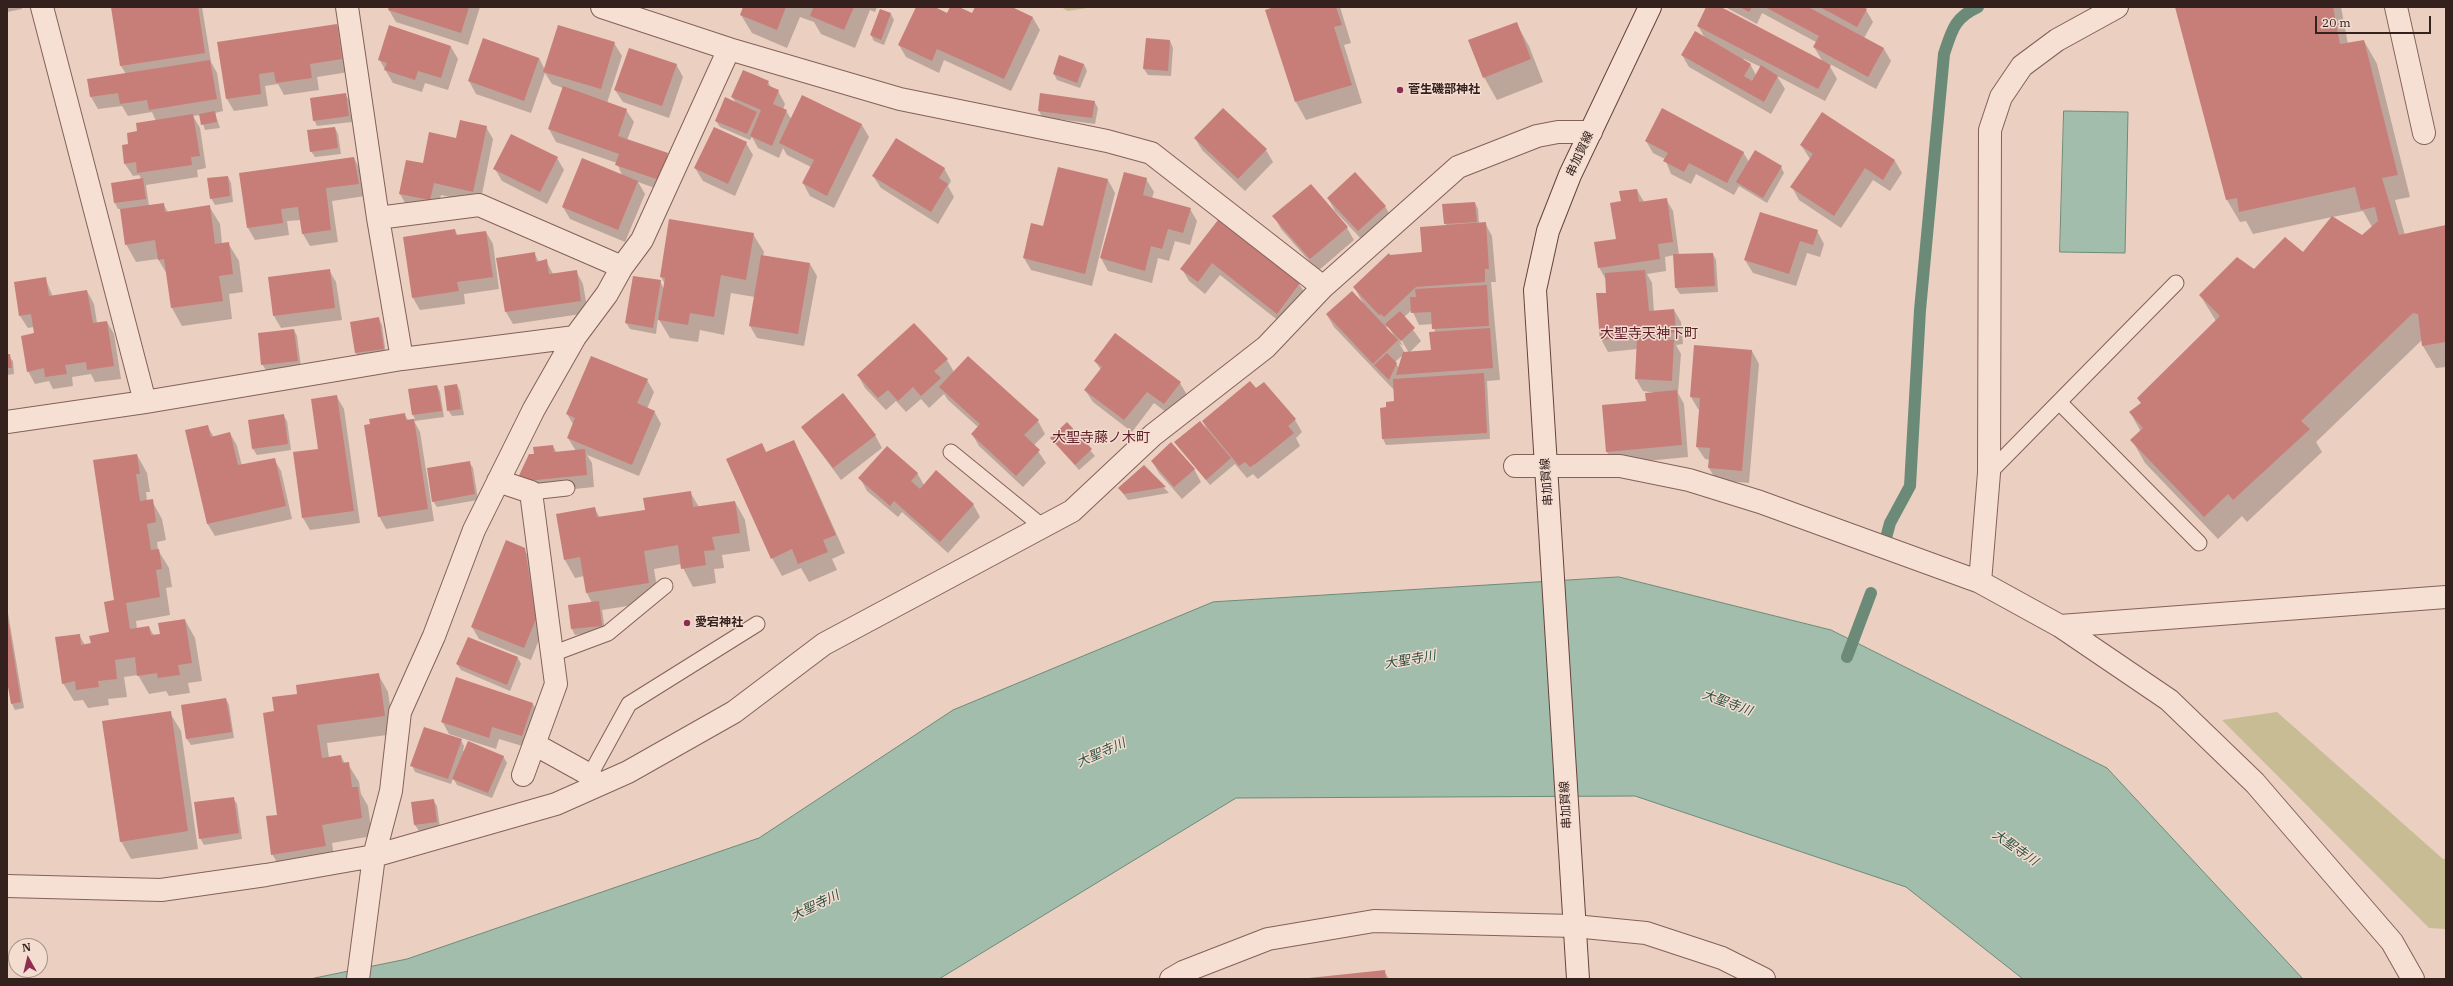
<!DOCTYPE html>
<html>
<head>
<meta charset="utf-8">
<style>
  body { margin:0 }
  #map { position:relative; width:2453px; height:986px; overflow:hidden; background:#ebcfc1; font-family:"IBM Plex Serif",serif }
  canvas { display:block }
  .frame { position:absolute; inset:0; border:8px solid #34201d; pointer-events:none }
  .north { position:absolute; left:8px; top:938px; width:40px; height:40px; box-sizing:border-box; background:#f3dcd0; border:1px solid #a79188; border-radius:50%; rotate:352deg; font-size:11px; font-weight:700; line-height:16px; text-align:center; color:#34201d }
  .north::after { content:''; display:block; margin:auto; width:14px; height:18px; background:#8f2d50; clip-path:polygon(50% 0,100% 100%,50% 72%,0 100%) }
  .scale { position:absolute; left:2315px; top:16px; width:116px; height:18px; box-sizing:border-box; border:2px solid #34201d; border-top:0; padding-left:5px; font-size:12px; line-height:14px; white-space:nowrap; color:#34201d; -webkit-text-stroke:3px #f3dcd0; paint-order:stroke }
</style>
</head>
<body>
<div id="map">
<canvas width="2453" height="986"></canvas>
<div class="frame"></div>
<div class="north">N</div>
<div class="scale">20 m</div>
</div>
<script>
const ctx = document.querySelector('canvas').getContext('2d');
ctx.lineJoin = 'round';
function fillPath(path, color) { ctx.fillStyle = color; ctx.fill(path, 'evenodd'); }
function trace(path, color, width, dash) { ctx.strokeStyle = color; ctx.lineWidth = width; ctx.lineCap = dash ? 'butt' : 'round'; ctx.setLineDash(dash || []); ctx.stroke(path); }
function label(font, color, halo, rows, align = 'center') {
  ctx.font = font + ' "IBM Plex Serif","Noto Sans JP",serif'; ctx.lineWidth = 3; ctx.setLineDash([]); ctx.textBaseline = 'middle'; ctx.strokeStyle = halo; ctx.fillStyle = color; for (const [text, x, y, turn = 0] of rows) {
    ctx.save(); ctx.translate(x, y); ctx.rotate((+turn || 0) * Math.PI / 180); ctx.textAlign = isNaN(turn) ? turn : align; if (halo) ctx.strokeText(text, 0, 0); ctx.fillText(text, 0, 0); ctx.restore();
  }
}
fillPath(new Path2D(`
  M1061,7H1093L1068,11Z
  M2277,712L2443,859H2446V929L2429,928L2222,720Z`), '#c8bc95');
const water = new Path2D(`
  M2064,111L2128,112L2125,253L2060,252Z
  M1619,577L1831,630L2107,768L2303,979H2023L1906,887L1635,796L1236,798L939,979H310L407,959L759,838L953,710L1213,602Z`);
fillPath(water, '#a3bdac');
trace(water, '#6b8b78', 1);
fillPath(new Path2D(`
  M7,7H22V9L7,12Z
  M112,7H202L211,62L217,73L223,111L215,113L220,128L205,130L200,115L193,116L200,128L206,168L197,170L198,177L146,185L149,206L163,204L168,212L209,206L220,224L222,244L228,243L239,261L243,292L229,294L232,319L182,326L172,308L167,274L158,259L136,262L126,244L121,209H118L115,203L112,184L142,180L139,175L133,176L125,164L130,145L138,132L156,121L152,112L128,116L122,106L98,109L91,97L88,80L126,74L121,66Z
  M390,7H480L468,45L396,22L389,10Z
  M744,7H877L875,12L870,10L855,48L821,34L814,22L800,17L787,48L752,33L741,15Z
  M917,7H932L948,14L951,7H956L973,14L976,7H1010L1033,18L1040,30L1011,91L944,60L939,73L906,57L899,45Z
  M1277,7H1340L1351,43L1344,45L1362,103L1306,120L1296,102L1267,10Z
  M1707,7H1718L1823,62L1814,47L1816,42L1762,13L1757,24L1725,7H1861L1866,10L1873,22L1864,38L1884,49L1891,61L1876,89L1828,63L1837,79L1825,101L1777,76L1785,89L1771,114L1689,67L1682,55L1705,38L1698,26ZM1744,59L1761,67L1756,75L1750,64L1743,60Z
  M2176,7H2341L2348,44L2364,41L2377,64L2410,197L2395,200L2405,235L2446,226V367L2436,368L2423,346V339L2316,442L2322,452L2247,522L2242,516L2218,539L2145,463L2132,440L2141,432L2130,412L2142,404L2216,321L2200,295L2254,270L2304,253L2332,217L2253,234L2246,221L2240,222L2227,200ZM2363,211L2372,227L2362,236L2332,217Z
  M880,10L891,14L894,20L884,45L874,41L871,35Z
  M1516,23L1529,46L1543,82L1497,100L1484,77Z
  M337,25L344,38L349,72L317,77L319,90L284,95L278,84L265,86L268,106L234,111L227,99L218,43Z
  M1170,41L1173,48L1171,76L1148,75L1144,69Z
  M614,43L622,56L607,103L626,110L634,122L627,140L667,154L674,167L666,192L638,182L645,194L625,242L570,219L563,207L622,175L617,163L556,142L549,129L563,88L552,84L545,73L531,113L476,94L469,81L539,58L545,70Z
  M451,47L458,59L448,90L425,83L422,92L393,83L379,59Z
  M676,64L683,77L669,118L623,102L615,90Z
  M1084,64L1087,71L1080,88L1057,80L1054,74Z
  M768,82L772,89L778,91L785,104L783,109L786,111L792,120L862,125L869,137L834,208L810,196L803,183L811,167L787,155L783,148L779,158L758,148L752,137L750,140L720,127L716,121L736,103L732,97Z
  M345,94L349,100L352,122L317,126L314,120Z
  M1094,101L1098,108L1095,124L1042,117L1039,111Z
  M1822,113L1895,161L1902,173L1890,191L1873,180L1841,228L1799,200L1792,187L1810,159L1801,145Z
  M486,127L493,139L480,204L441,195L437,212L407,206L400,194L423,164L457,139Z
  M335,128L338,134L341,154L315,157L311,151Z
  M1195,138L1266,150L1273,162L1245,191L1202,150Z
  M1646,141L1743,152L1749,162L1781,167L1784,173L1767,203L1739,186L1734,195L1696,174L1691,184L1671,174L1665,159L1653,153Z
  M746,143L753,155L735,196L703,181L695,168Z
  M354,158L361,171L365,196L332,201L338,242L310,246L303,234L301,220L287,221L289,235L255,240L248,228Z
  M557,158L564,170L547,204L502,181L495,169Z
  M944,168L951,181L948,186L954,197L938,224L881,188L873,176Z
  M228,177L231,183L233,202L215,205L211,198Z
  M1146,179L1154,192L1152,198L1190,209L1197,221L1190,245L1175,241L1169,261L1158,258L1152,283L1108,271L1101,258Z
  M1108,180L1115,193L1092,286L1031,270L1024,258L1044,227Z
  M1310,185L1347,228L1354,240L1318,271L1281,229L1274,216Z
  M1637,190L1644,202L1666,199L1673,211L1679,255L1713,254L1716,260L1718,292L1680,294L1676,288L1674,255L1665,257L1666,271L1647,274L1652,283L1654,312L1674,310L1681,322L1683,344L1676,345L1681,354L1678,393L1684,404L1688,457L1614,464L1607,452L1647,402L1657,393L1643,391L1636,379L1637,349L1608,352L1601,339L1607,293L1606,280L1599,267L1617,240L1622,202Z
  M1328,198L1385,206L1392,219L1365,243L1335,211Z
  M1475,203L1478,209L1479,224L1485,223L1492,236L1496,282H1491L1500,380L1487,381L1490,439L1386,445L1383,439L1387,408L1395,402L1394,390L1334,327L1327,315L1363,303L1354,287L1390,256L1423,253L1447,226L1445,223ZM1412,310L1419,325L1433,324L1435,332L1432,351L1405,353L1399,343L1403,346L1398,337L1399,336L1409,353L1421,341L1404,317ZM1388,326L1393,334L1392,335L1386,328ZM1404,354L1399,368L1395,362Z
  M1218,221L1299,284L1307,296L1284,325L1220,275L1205,294L1189,281L1182,269Z
  M455,230L458,236L486,232L493,244L499,289L464,294L465,304L420,310L413,298Z
  M1817,231L1824,244L1820,257L1807,253L1796,286L1753,273L1745,260Z
  M753,234L764,252L763,256L810,264L817,276L804,346L757,338L750,326L755,297L731,293L724,335L700,330L698,342L670,338L658,318L656,334L630,329L626,323L660,281L664,289L665,284L661,277Z
  M534,253L539,262L546,261L553,274L576,271L583,284L588,313L513,324L506,312Z
  M329,270L336,282L342,320L281,328L274,316Z
  M45,278L53,297L87,291L94,304L97,323L107,322L114,334L121,379L95,382L91,374L72,377L73,386L53,389L49,381L35,384L28,371L35,334L34,327L28,328L20,316Z
  M379,319L382,325L386,355L359,359L356,353L351,322Z
  M294,330L297,336L301,367L266,370L262,364Z
  M1752,351L1759,364L1749,483L1716,480L1709,468L1710,460L1705,459L1697,447L1700,410L1698,409L1691,397Z
  M7,355L13,361L14,374L7,375Z
  M947,360L954,372L1038,421L1045,434L1034,445L1046,463L1023,487L979,446L972,434L978,427L948,400L944,394L929,408L921,399L906,412L896,401L886,410L865,388L858,375Z
  M1095,361L1180,383L1187,395L1171,416L1154,403L1132,432L1093,402L1085,390L1101,370Z
  M647,380L654,392L647,409L654,411L661,424L639,476L587,455L592,463L594,487L525,494L535,455L553,446L557,453L576,451L568,438L573,424L567,414Z
  M1264,383L1295,420L1302,432L1296,438L1300,446L1258,479L1253,474L1247,478L1235,464L1210,485L1175,442L1208,433L1203,421Z
  M457,385L460,391L464,415L452,416L448,410Z
  M437,386L440,392L444,417L414,421L420,432L434,521L386,529L379,516L404,414L408,420L415,419L413,415Z
  M337,397L344,409L360,523L310,530L303,518L319,450Z
  M283,415L287,421L291,450L257,455L253,449Z
  M1067,424L1095,456L1079,470L1051,438Z
  M207,426L214,437L230,433L237,446L242,466L274,459L281,471L292,519L215,536L207,523Z
  M802,427L875,435L882,448L841,480Z
  M793,441L803,459L845,553L832,559L837,570L809,582L801,568L782,576L772,558L766,453Z
  M137,455L147,473L150,492H146L147,501H152L162,519L166,540L157,542L158,550L169,568L172,587L166,588L170,615L136,621L137,629L149,627L154,636L161,635L185,620L195,638L202,681L188,683L190,693L169,696L166,691L149,694L138,675L124,677L127,697L108,699L109,705L88,708L83,700L74,701L63,683L79,635L85,645L92,644L110,633Z
  M1152,461L1194,469L1201,482L1182,499L1159,473Z
  M469,462L473,468L478,500L437,507L433,501Z
  M1144,467L1169,493L1128,500L1119,488Z
  M917,473L924,485L973,504L980,517L948,553L902,512L898,517L867,491L860,478Z
  M690,492L699,507L735,502L745,520L750,551L722,555L724,568L714,569L716,583L693,587L681,564L654,569L659,601L602,610L605,631L575,635L572,629L592,603L587,593L584,576L575,578L565,560L595,509L600,518L647,510Z
  M524,549L531,561L542,632L531,660L479,639L472,627Z
  M7,607L24,708L15,710L12,704L7,675Z
  M468,638L518,658L521,664L510,691L461,670L457,664Z
  M378,674L388,692L394,734L327,743L329,758L341,756L345,764H348L359,782L361,794L368,806L372,836L332,843L335,864L283,872L272,854L278,816L275,712L298,695Z
  M226,699L229,705L234,738L191,745L187,739L182,706Z
  M533,704L540,717L529,748L499,739L496,749L449,734L442,721Z
  M170,713L181,731L198,849L131,859L121,841Z
  M461,740L464,746L463,751L503,756L507,763L492,798L457,785L453,778L451,784L415,772L412,765Z
  M233,798L237,804L242,839L204,845L200,838Z
  M433,800L437,806L440,828L419,831L415,825L412,803Z
  M1384,971L1389,979H1311Z`), '#0003');
trace(new Path2D(`
  M1886,538L1890,523L1910,486L1920,310L1944,54C1952,30 1954,18 1978,7
  M1847,657L1871,593`), '#6b8b78', 12);
fillPath(new Path2D(`
  M111,7H198L205,53L120,66Z
  M389,7H469L461,33L388,10Z
  M743,7H786L777,30L740,15Z
  M810,7H854L844,30L810,16L813,8Z
  M916,7H935L947,13L950,7H959L972,13L975,7H1012L1033,17L1004,79L937,49L932,61L898,45Z
  M1274,7H1336L1342,25L1334,27L1352,85L1295,102L1265,10Z
  M1706,7H1721L1831,65L1818,89L1697,26Z
  M1740,7H1752L1749,12Z
  M1765,7H1808L1884,48L1868,77L1813,47L1819,36Z
  M1820,7H1863L1867,9L1857,27Z
  M2175,7H2333L2340,44L2364,40L2398,175L2382,178L2399,235L2446,225V342L2422,346L2418,314L2413,313L2301,421L2310,429L2233,500L2228,494L2204,517L2130,440L2143,428L2129,412L2141,403L2137,398L2220,316L2199,295L2237,257L2254,269L2285,237L2303,252L2332,216L2362,235L2378,221L2375,207L2361,210L2355,187L2239,212L2237,198L2226,200Z
  M880,9L891,13L881,40L870,35Z
  M1517,22L1531,59L1483,78L1468,40Z
  M337,24L342,59L310,64L312,78L276,83L274,72L259,74L261,94L226,99L217,42Z
  M389,25L451,46L441,78L418,71L415,80L384,70L387,63L378,60Z
  M558,25L615,42L601,89L543,72Z
  M1695,31L1751,64L1744,76L1752,81L1761,65L1778,76L1764,102L1681,55Z
  M483,38L539,58L524,101L468,81Z
  M1146,38L1170,40L1168,71L1143,69Z
  M629,48L677,64L662,106L614,90Z
  M1059,55L1084,64L1077,83L1053,74Z
  M210,60L217,99L149,110L147,100L120,104L118,93L90,97L87,79Z
  M743,70L769,81L767,85L779,90L773,104L787,110L772,146L750,136L761,110L731,97Z
  M563,86L627,109L618,136L668,153L659,180L615,165L619,154L548,129Z
  M346,93L349,116L313,121L310,98Z
  M1040,93L1095,101L1092,118L1038,111Z
  M802,95L862,124L827,196L802,183L814,160L779,143Z
  M725,97L757,112L747,134L715,121Z
  M1223,108L1267,149L1238,179L1194,138Z
  M1662,108L1744,152L1727,183L1689,163L1684,172L1663,161L1668,153L1645,141Z
  M215,111L217,122L201,125L199,114Z
  M1822,112L1895,160L1883,180L1865,168L1834,216L1790,187L1813,154L1800,145Z
  M193,114L200,156L191,157L192,165L137,173L136,162L124,164L122,145L128,144L127,133L137,131L136,123Z
  M460,120L487,126L473,192L434,183L430,200L399,194L406,160L423,163L429,132L456,138Z
  M335,127L338,148L310,152L307,130Z
  M714,127L747,142L728,184L694,168Z
  M511,134L558,157L540,192L493,169Z
  M896,138L945,168L939,178L948,184L931,212L872,176Z
  M1755,150L1782,166L1763,198L1736,182Z
  M354,157L359,184L326,188L331,230L302,234L298,207L281,209L283,223L247,228L239,173Z
  M582,158L638,181L618,230L562,207Z
  M1058,167L1108,179L1085,274L1023,258L1031,223L1043,226Z
  M1124,172L1147,178L1143,195L1191,208L1183,233L1168,229L1162,249L1151,246L1145,271L1100,258Z
  M1355,172L1386,206L1358,231L1327,198Z
  M228,176L230,196L210,199L207,178Z
  M143,178L146,199L114,203L111,183Z
  M1311,184L1348,227L1310,259L1272,216Z
  M1637,189L1639,202L1667,198L1673,242L1658,244L1660,259L1598,268L1594,242L1616,239L1610,203L1621,201L1619,191Z
  M1475,202L1477,222L1444,224L1442,204Z
  M164,203L165,212L210,205L215,244L229,242L233,274L219,276L223,301L171,308L164,259L158,260L155,240L125,245L120,209Z
  M1760,212L1818,230L1813,245L1800,241L1789,274L1744,260Z
  M669,219L754,233L746,280L721,275L714,317L690,313L688,325L658,320L665,278L660,277Z
  M1218,220L1300,283L1277,314L1212,263L1198,282L1180,269Z
  M1486,222L1489,269H1485V282L1416,287L1384,317L1381,314L1379,315L1353,287L1389,253L1390,255L1422,252L1420,227Z
  M455,229L456,235L486,231L493,277L457,282L459,291L412,298L403,237Z
  M535,252L536,262L547,259L549,274L577,270L581,301L505,312L496,258Z
  M1713,253L1715,286L1675,288L1673,254Z
  M761,255L810,263L798,334L749,326Z
  M330,269L335,308L273,316L268,277Z
  M1645,270L1649,311L1674,309L1676,332L1600,340L1596,293H1606L1605,273Z
  M633,276L661,280L653,328L625,323Z
  M46,277L49,296L87,290L93,323L107,321L114,366L87,370L86,362L65,365L67,374L45,377L44,368L27,372L21,336L34,333L31,314L19,316L14,282Z
  M1487,285L1489,326L1432,329L1431,312L1411,313L1410,297H1416L1415,289Z
  M1352,291L1398,340L1373,364L1326,314Z
  M1400,311L1415,328L1401,341L1385,324Z
  M379,317L384,349L355,353L350,322Z
  M914,323L948,359L934,371L941,378L921,396L913,387L898,401L888,390L878,398L857,375Z
  M1490,328L1493,368L1396,375L1403,352L1431,350L1429,332Z
  M294,329L298,361L261,365L258,333Z
  M1115,333L1181,382L1164,404L1147,392L1124,420L1084,390L1102,367L1094,361Z
  M1637,338L1674,340L1672,381L1635,379Z
  M1694,345L1752,350L1742,471L1708,468L1710,448L1696,447L1700,398L1690,397Z
  M1387,353L1397,363L1389,380L1374,365Z
  M7,354H10L12,368H7Z
  M591,356L648,379L637,403L655,411L632,465L567,438L575,418L566,414Z
  M968,356L1039,420L1024,435L1040,450L1016,476L971,434L980,424L939,387Z
  M1484,373L1487,433L1382,439L1380,408L1386,407V402L1394,401L1393,379Z
  M1250,381L1256,388L1264,382L1296,419L1288,426L1294,433L1258,462L1250,467L1245,462L1239,466L1202,421Z
  M457,384L461,409L447,411L444,386Z
  M437,385L442,411L412,415L408,389Z
  M1677,390L1682,445L1606,452L1602,405L1646,401L1645,393Z
  M843,393L876,435L833,468L801,427Z
  M337,395L354,511L302,518L293,452L318,449L311,399Z
  M405,413L406,420L414,419L428,509L378,517L364,425L370,424L369,419Z
  M284,414L288,444L252,449L248,420Z
  M1200,421L1231,458L1206,480L1174,442Z
  M1067,422L1092,449L1075,465L1050,438Z
  M208,425L211,437L230,432L238,465L275,458L286,506L207,524L185,430Z
  M794,440L836,535L823,540L828,552L798,564L792,549L771,559L726,459L762,443L766,452Z
  M1171,442L1195,469L1174,487L1151,461Z
  M553,445L554,452L585,449L587,475L516,482L529,454H534L533,447Z
  M887,446L918,473L911,481L920,489L936,470L974,504L940,542L894,501L890,506L858,478Z
  M137,454L140,474H136L140,501L153,499L156,522L147,524L151,550L159,549L162,569L156,570L160,597L126,603L130,629L149,626L151,635L160,634L158,623L185,619L192,663L178,665L180,675L158,678L157,673L137,676L135,657L115,660L117,679L98,681L99,687L76,690L75,681L62,684L55,637L80,634L81,645L91,643L89,636L109,632L104,602L114,600L93,460Z
  M470,461L475,494L432,502L427,468Z
  M1144,465L1166,487L1124,494L1118,488Z
  M691,491L693,507L735,501L740,533L712,537L715,550L704,551L706,565L681,569L678,545L644,551L649,583L586,593L580,557L564,560L556,514L595,507L597,517L645,510L643,498Z
  M506,540L525,548L536,619L524,648L471,627Z
  M599,601L602,626L571,629L568,605Z
  M8,620L21,702L11,704L7,681Z
  M468,637L518,657L507,685L456,664Z
  M379,673L385,716L317,725L322,758L341,755L342,763L349,762L352,787H358L362,818L322,825L326,846L271,855L266,816L277,815L263,713L274,711L272,697L297,694L296,685Z
  M456,677L533,703L522,736L492,727L489,738L441,722Z
  M226,698L232,732L186,739L181,705Z
  M171,711L188,831L120,842L102,721Z
  M424,727L462,739L448,779L410,766Z
  M468,741L504,756L488,793L452,779Z
  M234,797L239,833L199,839L194,802Z
  M434,799L437,822L414,825L411,802Z
  M1385,970L1386,979H1309V978Z`), '#c77d78');
const service = new Path2D(`
  M2059,402L2199,543
  M951,452L1043,527
  M1989,473L2176,283
  M531,492L567,488
  M552,654L608,633L665,586
  M590,775L629,704L757,624`);
const minor = new Path2D(`
  M42,7L145,402
  M347,7L378,218L402,359
  M602,7L729,49L900,99L1107,141L1151,153L1323,287
  M2396,7L2424,133
  M378,218L479,205L622,267
  M7,422L145,402L402,359L575,337
  M1515,466H1620L1689,480L1760,502L1980,582L2060,626L2169,700L2255,783L2392,942L2413,979
  M498,481L531,492L556,684L523,775
  M1980,582L1989,473L1990,130L2001,97L2022,66L2057,40L2117,7
  M2060,626L2446,597
  M534,744L590,775L597,785
  M7,886L161,890L266,875L374,856L556,804L628,772L734,712L824,644L1072,511L1153,435L1266,347L1323,287L1458,167L1537,136L1558,132H1591
  M1574,926L1646,933L1722,958L1764,979
  M358,979L374,856L391,791L400,712L434,636L474,530L534,409L575,337L607,294L622,267L642,240L729,49`);
const tertiary = new Path2D(`
  M1171,979L1183,972L1268,939L1374,921L1574,926`);
const secondary = new Path2D(`
  M1578,979L1535,290L1548,231L1570,175L1650,7`);
trace(service, '#836159', 17);
trace(minor, '#836159', 24);
trace(tertiary, '#836159', 24);
trace(secondary, '#65433d', 24);
trace(service, '#f6dfd3', 15);
trace(minor, '#f6dfd3', 22);
trace(tertiary, '#f6dfd3', 22);
trace(secondary, '#f6dfd3', 22);
for (const [x, y, r, color] of [
  [1400,90,4,"#8f2d50"],
  [687,623,4,"#8f2d50"]
]) { const dot = new Path2D(); dot.arc(x, y, r, 0, 2 * Math.PI); ctx.fillStyle = color; ctx.fill(dot); trace(dot, '#f3dcd0', 1.5); }
label('bold 12px', '#34201d', '#f3dcd0', [
  ["菅生磯部神社",1408,90],
  ["愛宕神社",695,623]
], 'left');
label('12px', '#34201d', '#f3dcd0', [
  ["串加賀線",1580,154,-65],
  ["串加賀線",1547,482,-94],
  ["串加賀線",1566,805,-93]
]);
label('italic 13px', '#2d5343', '#f3dcd0', [
  ["大聖寺川",1410,660,-10],
  ["大聖寺川",1727,703,20],
  ["大聖寺川",1101,753,-24],
  ["大聖寺川",2015,848,35],
  ["大聖寺川",815,906,-26]
]);
label('14px', '#5e1f28', '#f3dcd0', [
  ["大聖寺天神下町",1649,334],
  ["大聖寺藤ノ木町",1101,438]
]);
</script>
</body>
</html>
